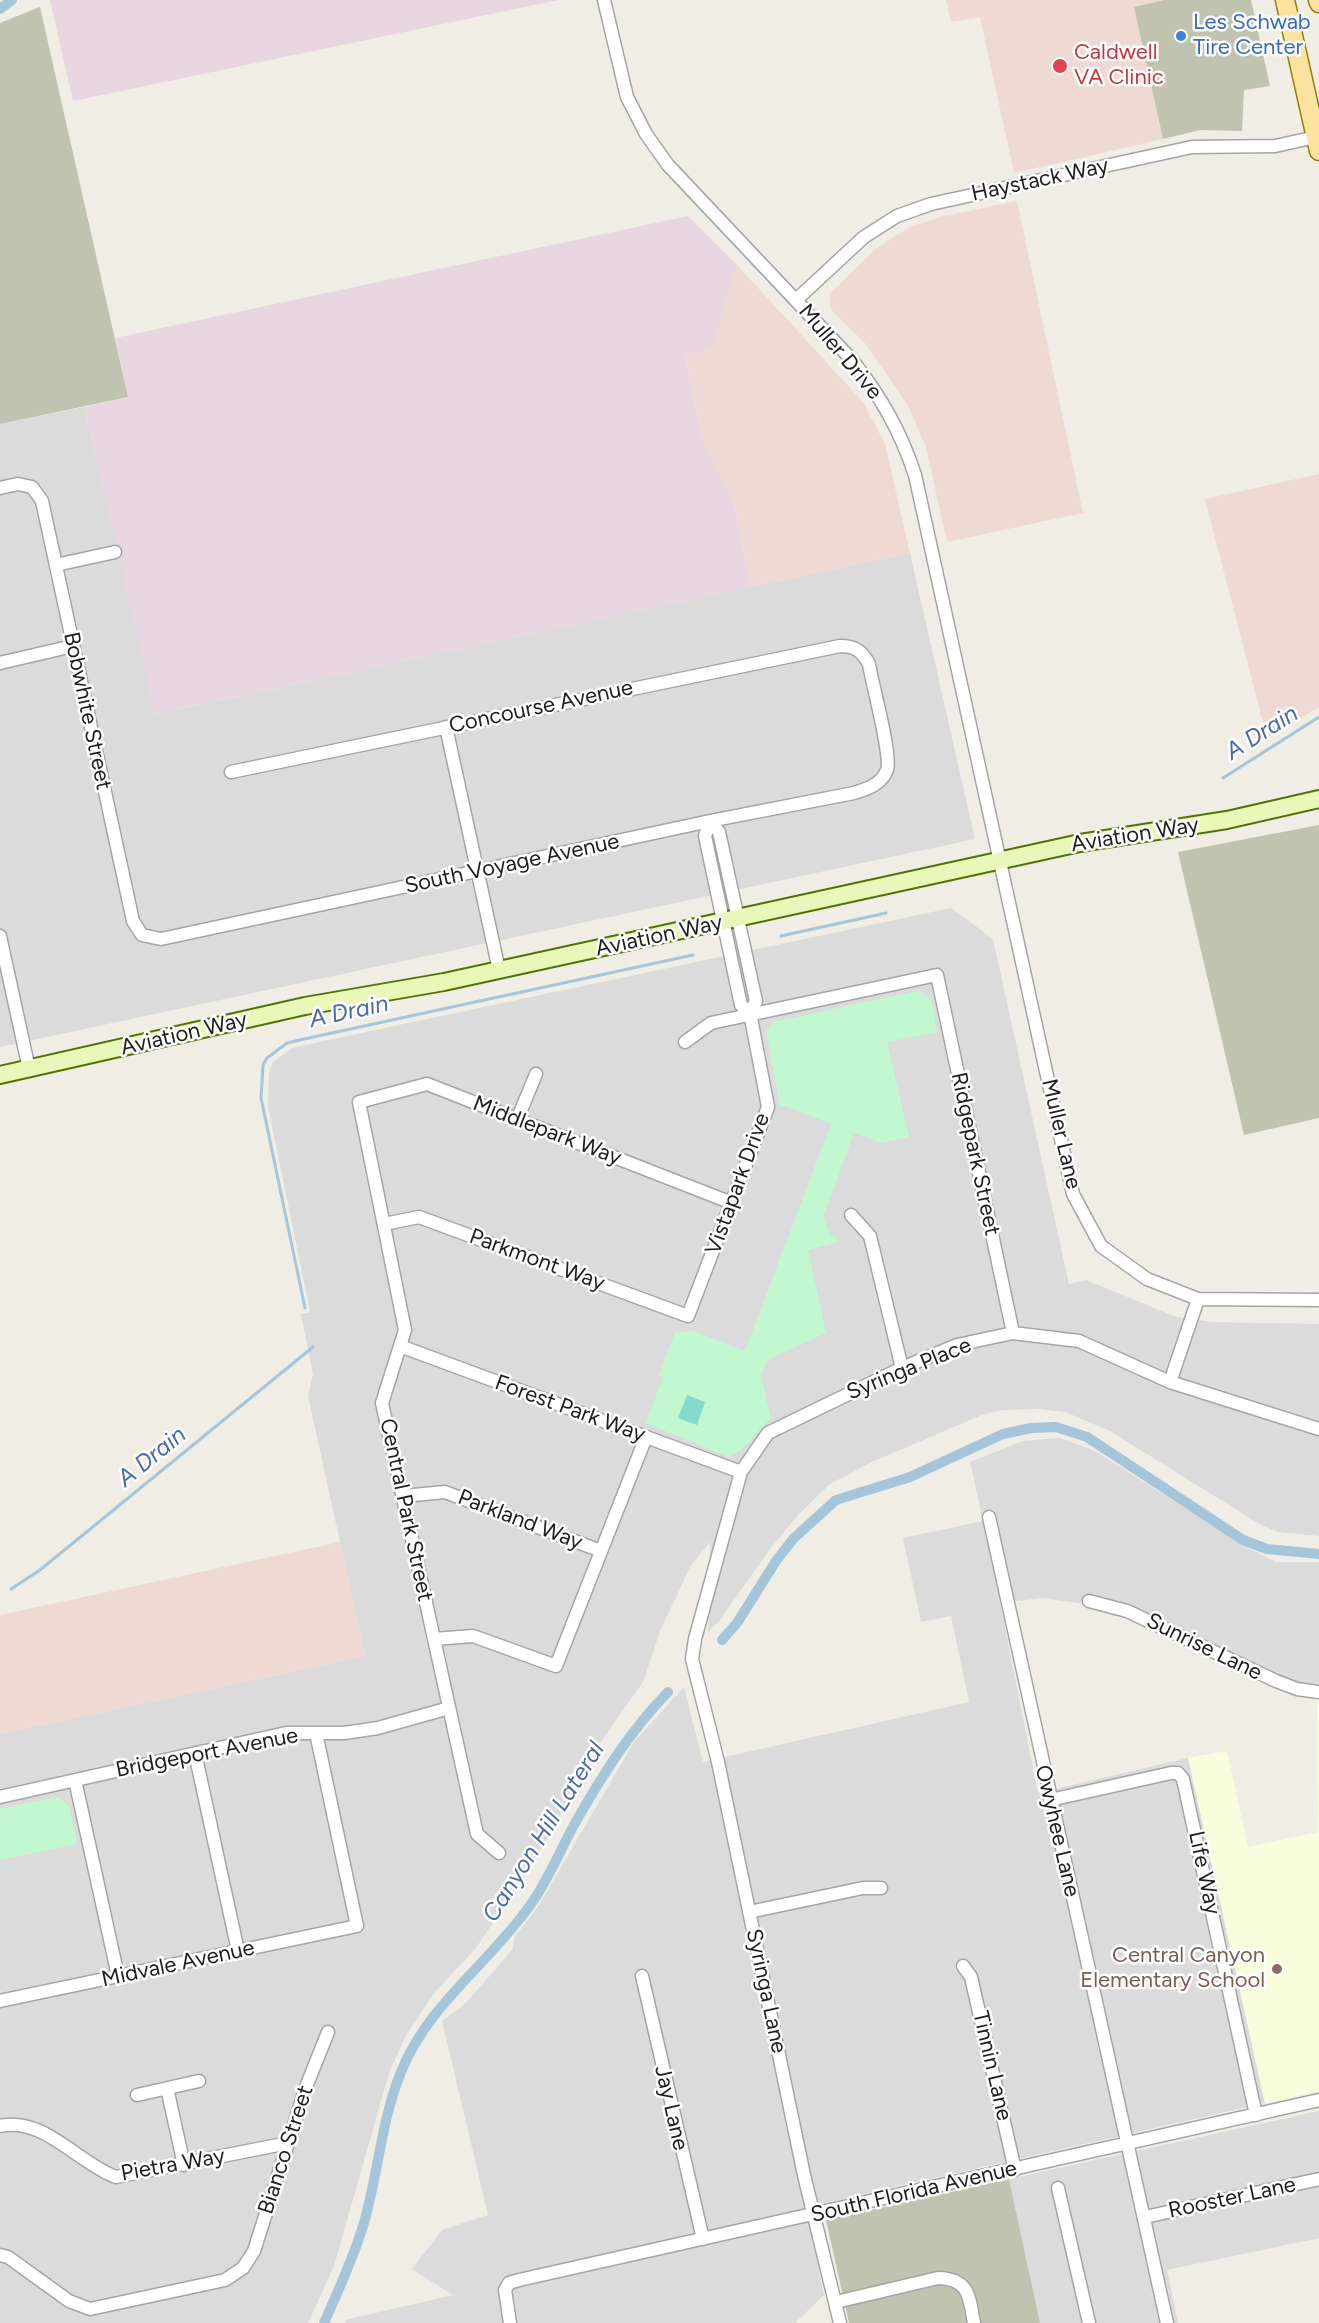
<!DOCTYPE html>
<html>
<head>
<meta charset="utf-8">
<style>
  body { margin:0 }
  canvas { display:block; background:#efede4 }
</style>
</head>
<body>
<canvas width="1319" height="2323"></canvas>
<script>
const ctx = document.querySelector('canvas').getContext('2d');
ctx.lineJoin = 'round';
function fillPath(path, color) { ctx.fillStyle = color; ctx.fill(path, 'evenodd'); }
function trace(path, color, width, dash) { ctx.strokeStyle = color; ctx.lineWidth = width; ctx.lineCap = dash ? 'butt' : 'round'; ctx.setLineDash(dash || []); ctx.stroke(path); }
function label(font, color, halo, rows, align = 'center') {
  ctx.font = font + ' Figtree,sans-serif'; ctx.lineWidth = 5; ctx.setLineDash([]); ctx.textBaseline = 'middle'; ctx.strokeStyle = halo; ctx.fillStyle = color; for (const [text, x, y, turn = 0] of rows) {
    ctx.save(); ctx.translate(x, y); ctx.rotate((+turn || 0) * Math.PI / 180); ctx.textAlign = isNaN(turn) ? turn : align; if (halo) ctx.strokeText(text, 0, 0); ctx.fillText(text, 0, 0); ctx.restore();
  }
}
fillPath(new Path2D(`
  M84,407L156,714L910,553L975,839L0,1047V424Z
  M951,908L993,939L1069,1284L1086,1280L1176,1317L1212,1322L1319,1324V1536L1278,1532L1261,1525L1110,1431L1065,1412L1039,1409L1003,1410L982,1415L872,1462L830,1484L798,1515L767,1553L720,1620L708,1632L710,1542L691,1565L660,1631L643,1682L590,1757L551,1832L523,1878L476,1948L435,1992L407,2034L390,2070L334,2266L308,2323H0V1734L365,1656L308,1396L313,1374L301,1314L310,1312L268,1106L269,1074L273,1062L292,1048L300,1046Z
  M1060,1438L1095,1451L1250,1549L1276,1562H1319V1684L1293,1682L1266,1672L1126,1604L1103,1597L1079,1603L1043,1598L1000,1603L1038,1793L1188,1758L1265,2103L807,2207L824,2295L795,2323H346L345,2320L453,2295L412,2269L442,2230L488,2215L442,2021L466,2003L513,1949L514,1938L539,1905L634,1742L684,1687L703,1762L969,1702L951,1616L921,1622L903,1538L983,1521L970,1462L1023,1441Z
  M1319,2111V2238L1167,2270L1178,2323H1040L1009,2179Z`), '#dcdbdb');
fillPath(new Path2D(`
  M946,0H1164L1134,7L1163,139L1014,173L980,17L951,22Z
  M1017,201L1083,513L947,542L926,447L907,404L865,343L831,310L829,294L877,248L908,228L940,217Z
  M737,265L863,402L885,444L910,553L751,587L734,503L704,446L685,356L712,349Z
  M1319,474V707L1267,738L1205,499Z
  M340,1542L365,1656L0,1734V1615Z`), '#efdad3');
fillPath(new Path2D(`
  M50,0H558L73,101Z
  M688,216L737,265L712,349L685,356L704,446L734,503L751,587L155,714L84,407L128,397L115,338Z`), '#e8d6e1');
fillPath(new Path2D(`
  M1317,1698H1319V2091L1265,2103L1188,1758L1227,1751L1248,1847L1318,1832Z`), '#f8fedd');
fillPath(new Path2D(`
  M1164,0H1251L1270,86L1244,90L1242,131L1200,130L1163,139L1134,7Z
  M40,7L128,397L0,424V23Z
  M1319,825V1118L1244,1135L1178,852Z
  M1009,2179L1040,2323H849L826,2220Z`), '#bfc3b0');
fillPath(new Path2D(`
  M917,991C935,995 934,1016 937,1032L887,1042L909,1137L881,1143L854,1133L823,1217L829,1233L840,1242L808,1250L826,1333L767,1360L761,1376L771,1419C756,1431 747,1450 729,1457L646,1423L663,1377L659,1375L675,1332L694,1331L745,1351L831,1124L786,1106L780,1107L766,1031L773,1022Z
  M57,1797L69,1805L77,1844L0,1860V1809Z`), '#c1f8d0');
fillPath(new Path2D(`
  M687,1395L705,1402L697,1425L678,1418Z`), '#83dccb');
trace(new Path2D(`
  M1223,778L1319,717
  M781,936L886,913
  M305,1308L261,1098L263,1065L267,1058L287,1043L304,1039L693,955
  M11,1589L40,1570L313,1347`), '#a5c5db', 3);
trace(new Path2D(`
  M0,9L12,0
  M722,1640L737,1623L776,1561L793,1539L836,1500L910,1477L1003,1434L1031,1428L1056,1427L1087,1437L1243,1540L1267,1549L1319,1554
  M324,2323C338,2291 353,2259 363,2226C378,2176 381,2121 401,2072C428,2004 490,1963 531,1904C548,1880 560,1851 574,1825C601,1777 630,1731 668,1692`), '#a5c5db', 10);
const street = new Path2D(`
  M604,0L627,97L646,134L668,165L852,360C881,397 900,430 915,475L1073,1194L1101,1246L1147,1279L1198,1299L1319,1300
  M796,300L864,237L897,216L931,204L1192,147L1275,146L1316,137
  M0,488L18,484L32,487L42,501L133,921L142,935L161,939L710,821L854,793C867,789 882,784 887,770C892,755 872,684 869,664C862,651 855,646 840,646L231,772
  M56,565L115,552
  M0,663L73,646
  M446,727L499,970
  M710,821L719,832L756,1001L750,1013
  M0,936L29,1069
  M685,1042L711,1023L937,975L1013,1333
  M517,1120L536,1074
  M851,1215L870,1236L902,1368
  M384,1224L419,1217L688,1316L768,1107L750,1013L741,1005L705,836L710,821
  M400,1346L741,1472
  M1170,1382L1198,1299
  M403,1496L445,1492L601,1551
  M989,1517L1167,2323
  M1089,1601L1127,1611L1276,1681L1297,1689L1319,1692
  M434,1639L473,1636L556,1666L646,1437
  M195,1753L238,1951
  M75,1780L118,1976
  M0,1797L286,1733H344L378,1728L449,1708
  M1050,1800L1171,1773H1178L1183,1779L1256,2115
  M499,1853L477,1834L382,1403L405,1330L359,1102L427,1084L732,1203
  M749,1912L863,1888H881
  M963,1966L971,1977L1015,2170
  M642,1976L703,2239
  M0,2001L357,1926L316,1733
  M167,2088L184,2165
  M137,2095L199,2081
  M0,2126C43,2116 78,2163 116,2177L288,2143
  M1058,2188L1089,2323
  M1145,2217L1319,2179
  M0,2255L8,2257L69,2301L90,2309L225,2280L243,2268L254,2251L306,2087L328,2032
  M836,2302L938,2278C970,2279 969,2297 974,2323
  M510,2323L505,2290L509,2283L519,2280L1319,2100
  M840,2323L804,2175L718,1762L692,1659L695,1639L741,1472L768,1433L902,1368L957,1345L1013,1333L1079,1341L1170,1382L1319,1429`);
const secondary = new Path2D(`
  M0,1075L305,1006L444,982L1080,843L1227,820L1319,799`);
const primary = new Path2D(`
  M1285,0L1319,151
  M1318,0L1319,3`);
trace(street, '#a5a5a5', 15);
trace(secondary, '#527207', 20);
trace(primary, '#948003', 21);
trace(street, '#fff', 12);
trace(secondary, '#e9f8b8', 16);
trace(primary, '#fae39e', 18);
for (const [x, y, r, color] of [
  [1181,36,6,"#3f7fe0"],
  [1060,66,8,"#e0444e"],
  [1277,1969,6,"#8d6e63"]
]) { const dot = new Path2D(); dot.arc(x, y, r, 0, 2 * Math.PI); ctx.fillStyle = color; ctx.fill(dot); trace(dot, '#fff', 2); }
label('22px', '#366cbe', '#fff', [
  ["Les Schwab",1193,23],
  ["Tire Center",1193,48]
], 'left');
label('22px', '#be3a42', '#fff', [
  ["Caldwell",1074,53],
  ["VA Clinic",1074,78]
], 'left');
label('22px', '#1e1e1e', '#fff', [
  ["Haystack Way",1040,180,-12],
  ["Muller Drive",840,352,50],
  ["Concourse Avenue",541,707,-12],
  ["Bobwhite Street",87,711,78],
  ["Aviation Way",1135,835,-9],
  ["South Voyage Avenue",512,864,-12],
  ["Aviation Way",659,936,-12],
  ["Aviation Way",184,1034,-13],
  ["Middlepark Way",547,1131,21],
  ["Muller Lane",1061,1134,77],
  ["Ridgepark Street",975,1154,78],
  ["Vistapark Drive",738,1184,-70],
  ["Parkmont Way",537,1260,20],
  ["Syringa Place",909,1369,-22],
  ["Forest Park Way",570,1409,20],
  ["Central Park Street",406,1510,78],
  ["Parkland Way",520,1520,21],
  ["Sunrise Lane",1204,1647,26],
  ["Bridgeport Avenue",207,1753,-11],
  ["Owyhee Lane",1057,1831,77],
  ["Life Way",1204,1873,78],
  ["Midvale Avenue",178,1964,-12],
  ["Syringa Lane",766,1991,78],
  ["Tinnin Lane",992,2066,77],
  ["Jay Lane",671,2108,77],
  ["Bianco Street",286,2150,-72],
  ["Pietra Way",173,2165,-10],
  ["South Florida Avenue",914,2192,-13],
  ["Rooster Lane",1232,2198,-12]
]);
label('22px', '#785e54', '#fff', [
  ["Central Canyon",1265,1956],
  ["Elementary School",1265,1981]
], 'right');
label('italic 24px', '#4c6aab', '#fff', [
  ["A Drain",1262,733,-32],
  ["A Drain",349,1012,-12],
  ["A Drain",152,1457,-39],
  ["Canyon Hill Lateral",544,1832,-58]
]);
</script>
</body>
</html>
